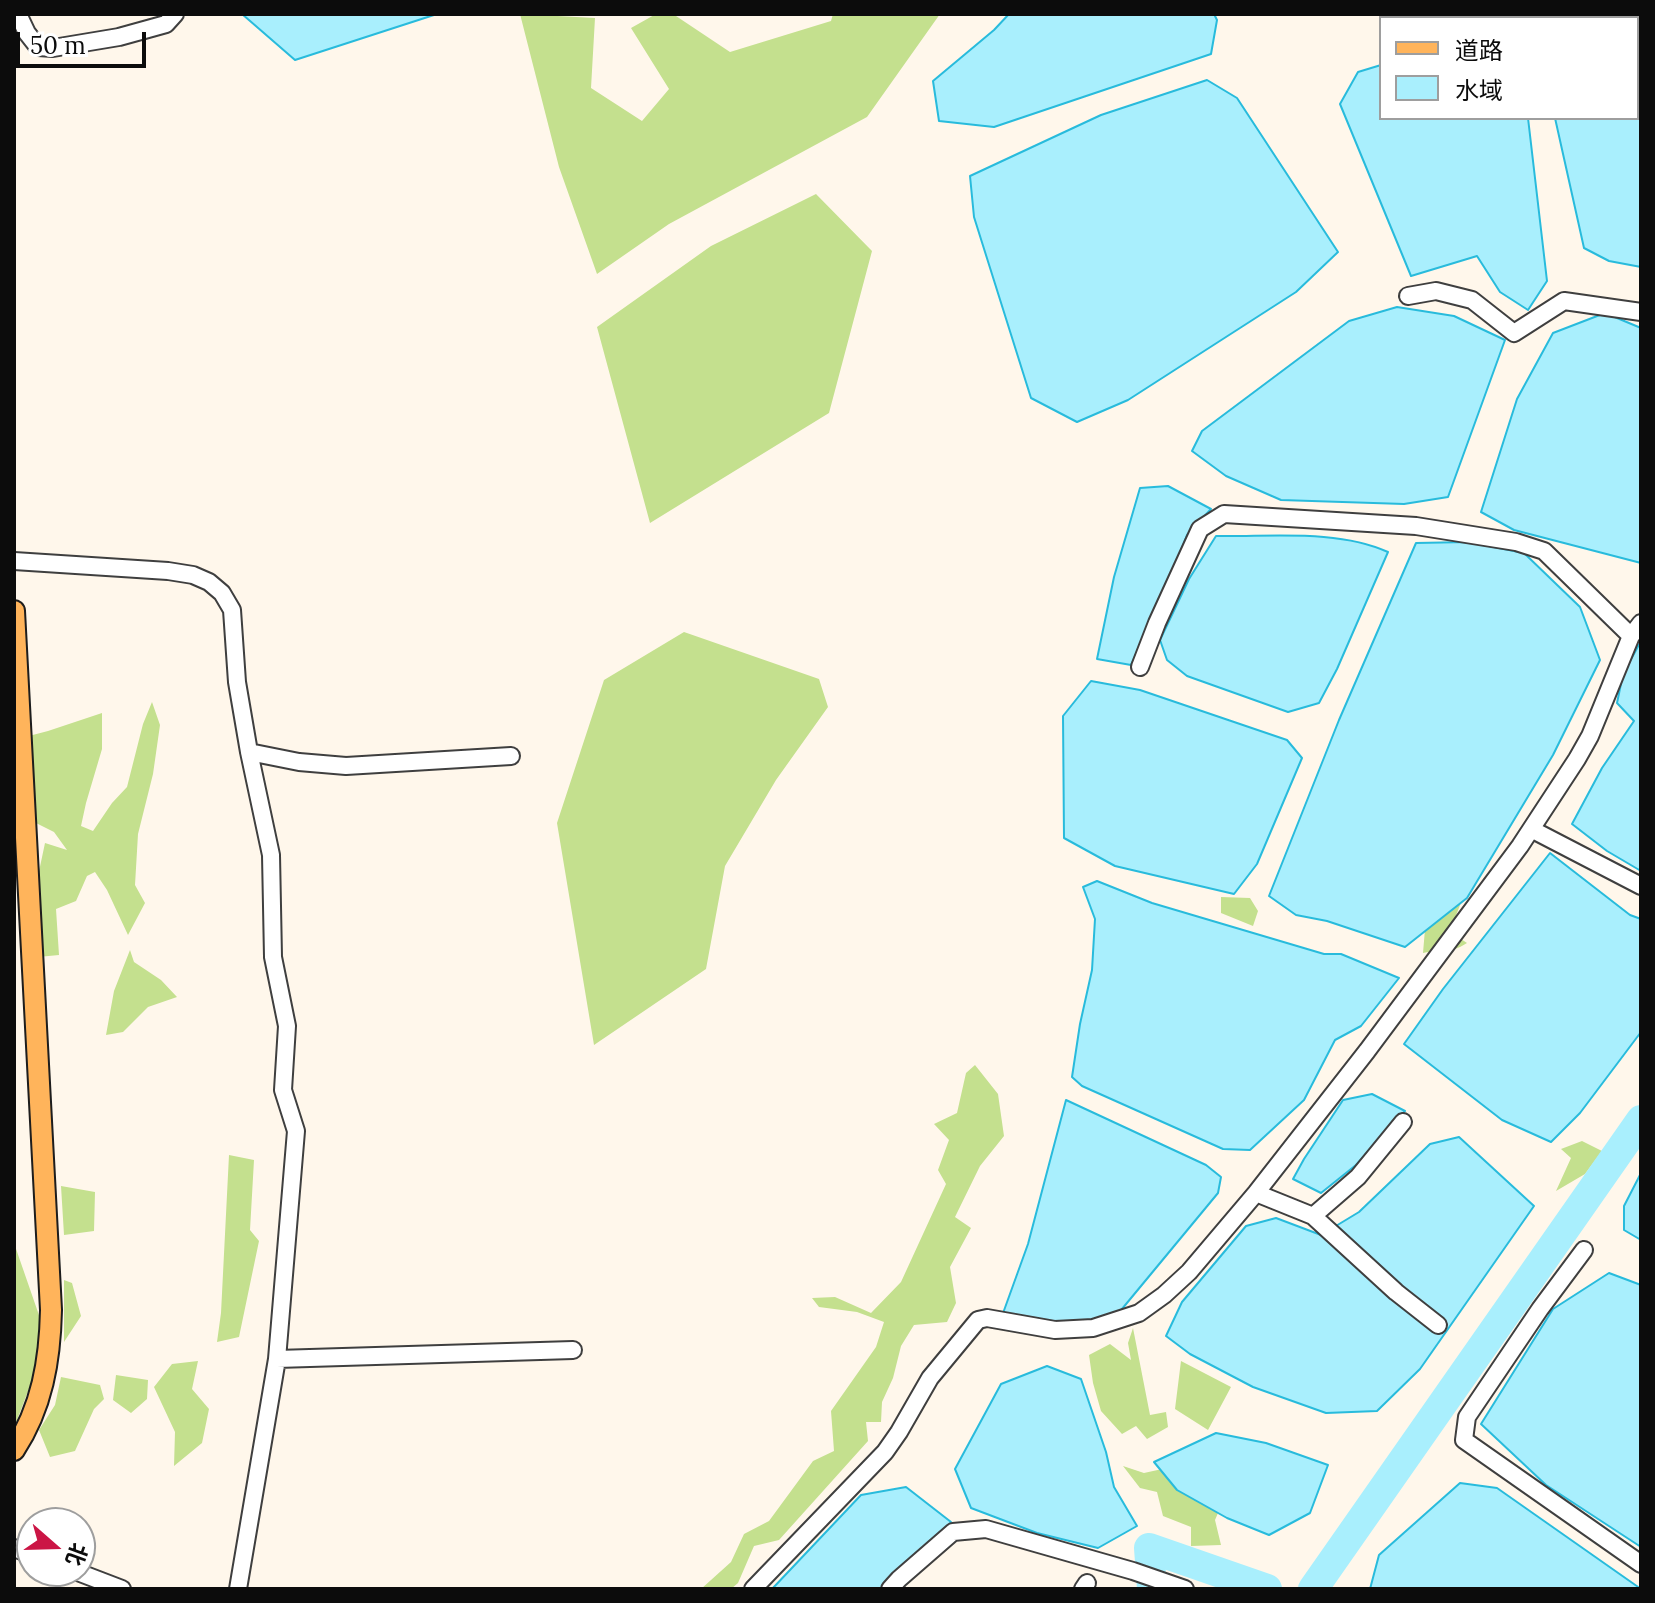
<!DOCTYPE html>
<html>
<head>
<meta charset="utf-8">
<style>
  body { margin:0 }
  #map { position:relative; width:1655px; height:1603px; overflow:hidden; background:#fff7eb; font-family:Lora,"Noto Sans SC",serif }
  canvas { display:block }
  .frame { position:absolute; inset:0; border:16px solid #0c0c0c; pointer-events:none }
  .legend { position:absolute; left:1379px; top:16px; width:260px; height:104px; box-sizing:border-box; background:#fff; border:2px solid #9e9e9e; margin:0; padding:10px 14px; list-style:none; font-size:24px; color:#0c0c0c }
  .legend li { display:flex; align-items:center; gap:16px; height:40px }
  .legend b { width:40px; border:2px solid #9e9e9e }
  .north { position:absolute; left:16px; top:1507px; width:80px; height:80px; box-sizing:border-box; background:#fff; border:2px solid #9e9e9e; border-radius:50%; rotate:110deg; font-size:22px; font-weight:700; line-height:32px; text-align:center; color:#0c0c0c }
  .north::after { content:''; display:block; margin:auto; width:28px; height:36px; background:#cb1545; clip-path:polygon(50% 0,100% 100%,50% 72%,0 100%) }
  .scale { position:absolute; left:16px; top:32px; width:130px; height:36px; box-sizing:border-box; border:4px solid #0c0c0c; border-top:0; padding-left:10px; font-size:24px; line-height:28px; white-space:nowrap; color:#0c0c0c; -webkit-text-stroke:6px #fff; paint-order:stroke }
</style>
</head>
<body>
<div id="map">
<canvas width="1655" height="1603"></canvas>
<div class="frame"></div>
<ul class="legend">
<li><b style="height:10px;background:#ffb45b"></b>道路</li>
<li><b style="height:22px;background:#a9effd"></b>水域</li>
</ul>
<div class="north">北</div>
<div class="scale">50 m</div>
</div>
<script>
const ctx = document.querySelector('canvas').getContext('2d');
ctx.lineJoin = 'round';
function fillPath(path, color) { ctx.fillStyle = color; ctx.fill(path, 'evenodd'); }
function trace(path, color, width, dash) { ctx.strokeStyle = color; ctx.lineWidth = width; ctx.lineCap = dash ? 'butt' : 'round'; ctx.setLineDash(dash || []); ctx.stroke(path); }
fillPath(new Path2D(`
  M520,14L595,18L591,88L642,121L669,89L631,28L656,14H673L730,52L831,21L833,14H940L867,117L669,224L597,274L559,167Z
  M816,194L872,251L829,413L650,523L597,327L711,246Z
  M684,632L819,679L828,707L776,780L725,866L706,969L594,1045L557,823L604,680Z
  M152,702L160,725L153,774L138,834L135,885L145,903L128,935L107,890L95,872L87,876L76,901L56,909L59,955L38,957L34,895L45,843L67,850L54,832L28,819L25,737L48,731L102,713V749L86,803L81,826L93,831L112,803L127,787L143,724Z
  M1464,895L1453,923L1461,939L1467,943C1448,955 1443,949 1423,953L1425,929Z
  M1221,897L1250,898L1258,911L1253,926L1221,913Z
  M130,950L134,962L161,980L177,997L148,1007L123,1032L106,1035L114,991Z
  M975,1065L998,1094L1004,1136L980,1166L955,1217L971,1228L950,1267L956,1303L947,1322L914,1325L901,1346L893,1378L882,1402L881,1422H866L868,1441L779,1540L754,1546L738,1583L731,1589H701L731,1562L744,1534L769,1521L813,1461L834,1451L831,1411L876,1347L884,1322L857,1312L819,1307L812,1298L835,1297L871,1313L901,1282L946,1184L938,1170L949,1140L934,1124L957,1113L966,1073Z
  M1582,1141L1602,1151L1585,1174L1556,1191L1571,1158L1561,1149Z
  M229,1155L254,1160L250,1230L259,1241L239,1337L217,1342L221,1313Z
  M61,1186L95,1192L94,1231L64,1235Z
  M14,1243L41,1321L36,1370L14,1428Z
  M64,1280L72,1283L81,1316L64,1342Z
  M1133,1328L1150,1415L1166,1412L1168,1427L1147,1439L1136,1426L1122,1434L1101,1411L1093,1383L1089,1355L1110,1344L1131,1360L1128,1343Z
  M198,1361L192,1389L209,1409L202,1443L174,1466L175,1432L154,1387L172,1364Z
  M1181,1361L1231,1387L1208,1430L1175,1409Z
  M116,1375L148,1380L147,1399L131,1413L113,1400Z
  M61,1377L100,1385L104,1399L94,1409L75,1451L50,1457L39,1430L55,1405Z
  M1194,1462L1224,1499L1215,1520L1221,1545L1191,1546V1527L1163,1516L1157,1492L1140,1488L1123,1466L1144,1473Z`), '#c4e08e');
const water = new Path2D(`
  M242,14H437L295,60Z
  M1009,14H1214L1217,20L1211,54L994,127L939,121L933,81L994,30Z
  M1531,14H1641V267L1609,261L1584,248L1555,118H1637V18H1532Z
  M1381,65V118H1528L1547,281L1528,310L1500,292L1477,256L1411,276L1340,104L1358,72Z
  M1207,80L1237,98L1338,252L1296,292L1128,400L1077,422L1031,398L974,217L970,176L1101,115Z
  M1397,307L1454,316L1505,340L1448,497L1404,504L1281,500L1226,476L1192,451L1202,431L1349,321Z
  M1605,313L1641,328V563L1514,530L1481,512L1517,399L1553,333Z
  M1168,486L1211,509L1187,535L1170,578L1131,665L1097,659L1114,577L1140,488Z
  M1216,536C1271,537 1338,529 1388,552L1337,669L1319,703L1288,712L1187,676L1167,660L1160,640L1189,579Z
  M1468,542L1524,553L1580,607L1600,660L1553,755L1467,898L1405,947L1327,921L1296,915L1269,896L1339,720L1416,543Z
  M1641,641V871L1607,851L1572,824L1602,768L1634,721L1617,703L1623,674Z
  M1091,681L1140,690L1287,740L1302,758L1257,864L1234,894L1115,866L1064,838L1063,716Z
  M1550,853L1630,915L1641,919V1032L1580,1113L1551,1142L1502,1120L1404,1044L1443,989Z
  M1097,881L1152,903L1324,954H1341L1399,978L1361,1026L1335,1040L1304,1100L1250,1150L1223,1149L1082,1086L1072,1077L1080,1024L1092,970L1095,919L1083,887Z
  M1372,1094L1405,1111L1356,1165L1321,1193L1293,1179L1304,1159L1343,1100Z
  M1066,1100L1206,1165L1221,1177L1218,1193L1117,1315L1040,1336L1002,1316L1028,1244Z
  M1459,1137L1534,1206L1420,1369L1377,1411L1326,1413L1253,1387L1190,1354L1166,1336L1182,1302L1246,1226L1276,1218L1321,1235L1359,1212L1430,1144Z
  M1641,1173V1240L1624,1230V1206Z
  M1609,1273L1641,1285V1547L1546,1485L1481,1424L1553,1309Z
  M1047,1366L1081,1379L1106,1452L1114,1487L1137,1526L1098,1548L1037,1533L971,1508L955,1469L1001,1384Z
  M1216,1433L1266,1443L1328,1465L1310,1513L1269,1535L1227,1518L1177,1490L1154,1462Z
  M1460,1483L1497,1488L1641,1589H1370L1379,1555Z
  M906,1487L951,1522L900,1589H772L861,1495Z`);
fillPath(water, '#a9effd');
trace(water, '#28bbdc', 2);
trace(new Path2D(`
  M1152,1589L1149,1548L1267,1589
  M1313,1589L1641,1120`), '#a9effd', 30);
const minor = new Path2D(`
  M18,14L27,33L38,47L53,48L119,37L166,24L175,14
  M1408,296L1436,291L1472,300L1514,333L1564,301L1641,312
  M14,561L168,571L193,575L209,582L222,593L232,610L237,682L249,752L271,855L273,957L287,1026L283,1090L296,1131L277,1359L238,1589
  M1140,667L1157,623L1200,529L1224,514L1416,526L1516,542L1544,551L1631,636
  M249,752L299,762L346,766L511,756
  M1531,829L1641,886
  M1256,1193L1313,1216L1396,1292L1438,1325
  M1313,1216L1358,1177L1403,1122
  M1584,1250L1540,1309L1467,1417L1464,1440L1641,1564
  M277,1359L573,1350
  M14,1548L32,1555
  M75,1571L122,1589
  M753,1589L885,1452L899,1432L930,1378L978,1320L987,1318L1055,1330L1093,1328L1139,1313L1164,1295L1189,1272L1256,1193L1367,1051L1520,846L1577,759L1590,736L1631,636L1641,623
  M890,1589L899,1579L953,1532L986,1529L1133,1571L1185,1589
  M1083,1589L1087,1583`);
const major = new Path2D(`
  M14,611L51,1310C50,1360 42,1408 14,1450`);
trace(minor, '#3f3f3f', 20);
trace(major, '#1d1d1d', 24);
trace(minor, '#fff', 16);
trace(major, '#ffb45b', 20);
</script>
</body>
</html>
